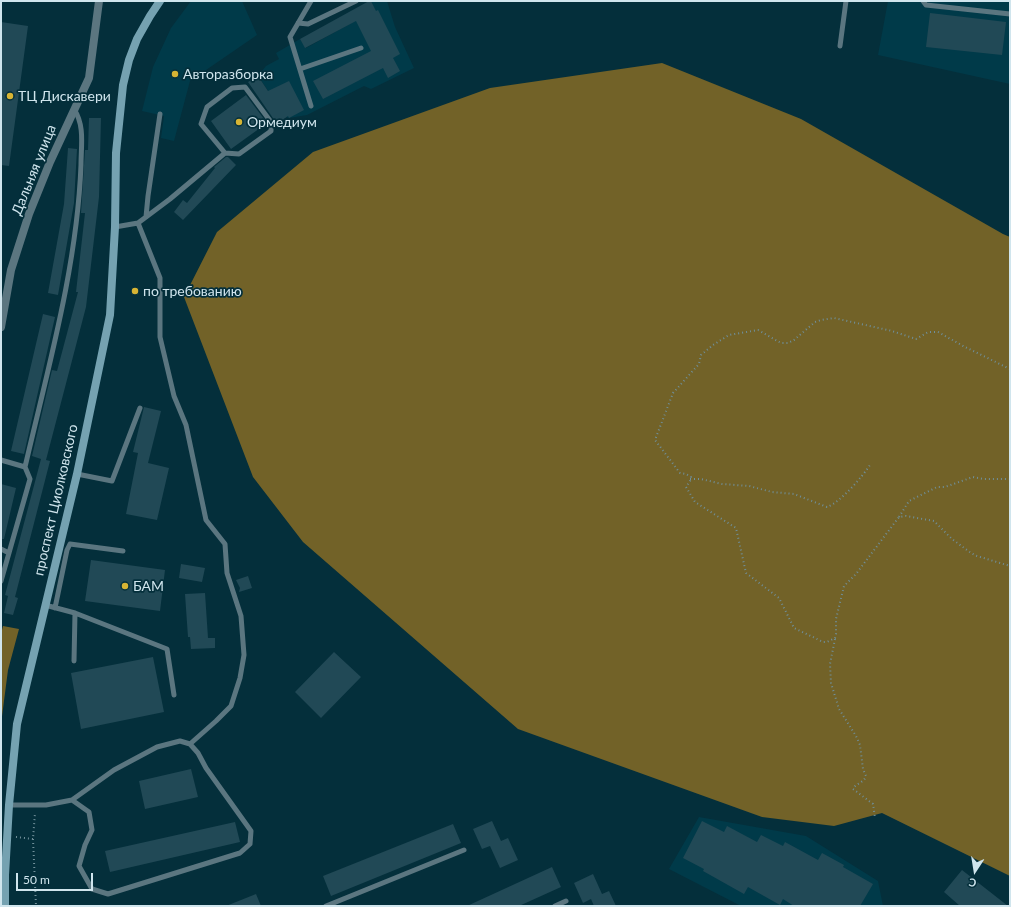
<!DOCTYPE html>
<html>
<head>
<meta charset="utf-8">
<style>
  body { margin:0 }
  #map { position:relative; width:1011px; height:907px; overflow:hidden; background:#042f3b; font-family:Lato,sans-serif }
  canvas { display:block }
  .frame { position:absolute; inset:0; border:2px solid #d0e5ed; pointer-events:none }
  .north { position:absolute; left:955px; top:851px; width:40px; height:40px; -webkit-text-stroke:3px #042f3b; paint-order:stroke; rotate:192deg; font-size:11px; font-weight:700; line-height:16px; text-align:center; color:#d0e5ed }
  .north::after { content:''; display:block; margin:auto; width:14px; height:18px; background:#d0e5ed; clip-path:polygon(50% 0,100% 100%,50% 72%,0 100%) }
  .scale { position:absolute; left:16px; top:873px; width:77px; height:18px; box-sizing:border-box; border:2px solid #d0e5ed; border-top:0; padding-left:5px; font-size:12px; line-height:14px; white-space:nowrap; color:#d0e5ed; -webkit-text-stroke:3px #042f3b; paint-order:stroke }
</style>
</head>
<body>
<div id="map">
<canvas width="1011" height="907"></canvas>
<div class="frame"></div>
<div class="north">С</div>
<div class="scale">50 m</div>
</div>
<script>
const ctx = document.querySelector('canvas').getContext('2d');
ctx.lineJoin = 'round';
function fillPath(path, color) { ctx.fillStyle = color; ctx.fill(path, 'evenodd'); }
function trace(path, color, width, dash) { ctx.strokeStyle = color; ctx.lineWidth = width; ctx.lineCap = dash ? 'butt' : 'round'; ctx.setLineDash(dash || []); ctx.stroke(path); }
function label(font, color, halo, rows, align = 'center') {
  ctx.font = font + ' Lato,sans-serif'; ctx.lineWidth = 3.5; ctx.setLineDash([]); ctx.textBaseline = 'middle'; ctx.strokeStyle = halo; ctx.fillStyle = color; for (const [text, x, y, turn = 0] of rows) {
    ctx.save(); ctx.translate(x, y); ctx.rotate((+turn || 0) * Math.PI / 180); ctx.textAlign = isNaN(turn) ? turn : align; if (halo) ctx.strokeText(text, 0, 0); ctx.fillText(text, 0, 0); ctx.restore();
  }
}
fillPath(new Path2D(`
  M191,1H242L257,35L190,81L174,141L161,138L164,116L142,111L153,67L171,28Z
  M371,1H387L395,27L414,68L371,89L364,86L307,115L289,118L286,117L258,76L266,66L279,59L276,53L300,39L306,48L375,10Z
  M888,1H1010V84L878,55Z
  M699,817L806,836L878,881L883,906H741L669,869Z`), '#003a49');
fillPath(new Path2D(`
  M662,63L801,119L1003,234L1010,237V876L882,813L834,826L762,817L518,729L303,542L253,477L184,297L217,232L313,152L490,88Z
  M3,626L19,629L8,670L1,724V634Z`), '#726228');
fillPath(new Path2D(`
  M369,1H371L376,11L378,10L400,54L393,58L400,71L388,78L383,68L323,99L313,81L371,51L356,21L305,48L300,39Z
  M930,13L1006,22L1002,55L926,47Z
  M1,22L28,26L9,166L1,165Z
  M258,76L268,91L289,81L304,110L289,118L288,116L277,124L248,82Z
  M246,95L267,123L231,149L211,121Z
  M89,118H101L99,197L86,307L46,460L50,461L15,597L18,598L13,615L4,613L8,596L5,595L41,459L32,456L52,370L57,371L78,292H76L85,213H81L85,150H88Z
  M68,148L77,149L74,203L58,295L48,293L64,204Z
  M226,157H228L236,165L183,220L174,212L183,200L187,203L215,168L214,167Z
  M43,314L55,317L24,454L11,451Z
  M144,407L161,411L148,463L169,468L157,520L126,514L138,453L133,452Z
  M1,484L16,488L4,539H1Z
  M91,560L165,570L160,611L85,601Z
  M181,564L205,568L202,582L179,578Z
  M248,576L252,588L239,592L240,588L236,580Z
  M205,593L208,638H215V648L191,649L190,637H188L185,594Z
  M334,652L361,677L321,718L295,692Z
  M153,657L164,712L81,729L71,673Z
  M191,769L198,797L145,809L139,781Z
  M492,821L501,841L508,838L518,860L500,868L490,846L482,849L473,829Z
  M702,821L724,832L727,826L757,842L761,835L783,846L785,842L818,860L822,853L844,865L843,867L873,884L860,906H794L783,899L780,905L748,887L744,894L703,871L704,869L683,858Z
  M235,822L240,842L110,872L105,851Z
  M453,824L461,843L331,896L323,876Z
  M552,867L561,887L519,906H467Z
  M962,870L1008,906H960L944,892Z
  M593,874L602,894L609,891L616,906H594L591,899L583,903L574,883Z
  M256,894L261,906H226Z`), '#214956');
trace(new Path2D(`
  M1010,369L965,347L938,332H928L916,339L892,331L834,318L821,320L815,322L794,340L788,343H781L758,330L729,335L713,345L701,355L699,364L673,393L655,440L680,473L686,474L691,477L690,481L686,487L695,502L736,528L746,573L779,598L794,628L815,638L823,642H827L835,638L836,634V619L844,586L856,574L899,517L906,516L934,521L952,539L971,553L977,556L1010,566
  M690,479H701L722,484L749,486L772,492L794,494L827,507C841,502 862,477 870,465
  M899,517L909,501L937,487H945L973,477L983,479H1010
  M835,639L830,664L831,683L839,709L856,736L860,745L863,769L866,776C864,783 856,783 853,789L873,804L875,818
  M16,837L33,839L35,813
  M33,839L36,906`), '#708f99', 2, [1, 3]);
trace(new Path2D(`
  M923,1L926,5L1010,14
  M298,23L308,24L356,1
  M840,46L846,1
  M300,69L361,48
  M311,106L290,37L311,1
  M146,217L148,196L160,114
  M138,223L160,278V337L174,396L186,425L206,520L225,544L227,573L241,616L244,655L240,678L231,706L216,721L190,744
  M115,227L138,223L170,199L225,153L239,154L271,131V122L245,87L232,88L207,107L201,124L225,153
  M1,460L25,467
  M77,474L112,481L140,408
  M1,549L9,553
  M1,581L30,479L25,467C48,368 77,267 81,165C81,145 85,126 74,109
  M45,605L75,613L74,661
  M55,608L67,550L70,544L123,551
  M75,613L167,649L174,695
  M9,805H46L72,800L89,812L92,830L85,845L79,866L92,889L108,894L240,853L250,844L251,831L206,768L198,753L190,744L180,741L157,747L114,770L72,800
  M326,906L464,850
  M555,906L566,901`), '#5b7680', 5);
trace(new Path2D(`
  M1,327L11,270L29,214L50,162L89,78L99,1`), '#5b7680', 8);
trace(new Path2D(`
  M5,906V875L9,805L17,724L77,474L110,315L115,227L116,153L123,85L129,60L137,39L150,16L160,1`), '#75a2b1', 8);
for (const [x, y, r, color] of [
  [175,74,4,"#d7b434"],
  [10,96,4,"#d7b434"],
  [239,122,4,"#d7b434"],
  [135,291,4,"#d7b434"],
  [125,586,4,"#d7b434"]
]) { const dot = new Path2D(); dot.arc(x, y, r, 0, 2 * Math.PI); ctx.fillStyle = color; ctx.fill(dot); trace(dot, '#042f3b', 1.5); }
label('14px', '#d0e5ed', '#042f3b', [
  ["Авторазборка",183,74],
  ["ТЦ Дискавери",18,96],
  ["Ормедиум",247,122],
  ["по требованию",143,291],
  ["БАМ",133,586]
], 'left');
label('14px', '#d0e5ed', '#042f3b', [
  ["Дальняя улица",34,170,-68],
  ["проспект Циолковского",56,500,-77]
]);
</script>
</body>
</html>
